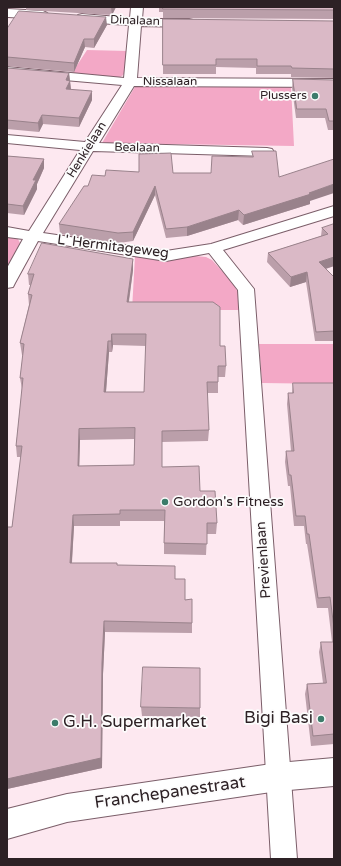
<!DOCTYPE html>
<html>
<head>
<meta charset="utf-8">
<style>
  body { margin:0 }
  #map { position:relative; width:341px; height:866px; overflow:hidden; background:#fde8f0; font-family:"Varela Round",sans-serif }
  canvas { display:block }
  .frame { position:absolute; inset:0; border:8px solid #2d2125; pointer-events:none }
</style>
</head>
<body>
<div id="map">
<canvas width="341" height="866"></canvas>
<div class="frame"></div>
</div>
<script>
const ctx = document.querySelector('canvas').getContext('2d');
ctx.lineJoin = 'round';
function fillPath(path, color) { ctx.fillStyle = color; ctx.fill(path, 'evenodd'); }
function trace(path, color, width, dash) { ctx.strokeStyle = color; ctx.lineWidth = width; ctx.lineCap = dash ? 'butt' : 'round'; ctx.setLineDash(dash || []); ctx.stroke(path); }
function label(font, color, halo, rows, align = 'center') {
  ctx.font = font + ' "Varela Round",sans-serif'; ctx.lineWidth = 3.5; ctx.setLineDash([]); ctx.textBaseline = 'middle'; ctx.strokeStyle = halo; ctx.fillStyle = color; for (const [text, x, y, turn = 0] of rows) {
    ctx.save(); ctx.translate(x, y); ctx.rotate((+turn || 0) * Math.PI / 180); ctx.textAlign = isNaN(turn) ? turn : align; if (halo) ctx.strokeText(text, 0, 0); ctx.fillText(text, 0, 0); ctx.restore();
  }
}
fillPath(new Path2D(`
  M87,50L128,51C127,60 129,75 118,78L72,73Z
  M136,85L291,86L294,146L102,143Z
  M7,237L18,239L20,243L7,268Z
  M135,256L168,259L195,256L206,257L212,260L232,282L239,294L241,310H132Z
  M259,344H334V384L262,383Z`), '#f3a8c6');
const street = new Path2D(`
  M131,7H143L142,19H189L193,20L195,23L193,26L189,27L141,26L137,78L334,79V87L134,86L99,143L267,148L272,149L274,152L272,155L267,156L93,151L43,233L166,251L211,244L334,206V216L223,250L254,289L297,859H271L238,290L209,253L166,261L38,241L15,283L13,287L7,288V268L23,239L7,237V227L29,231L80,150L7,143V135L85,142L122,85L7,75V67L124,78L129,25L82,22L78,21L76,18L78,15L82,14L130,18Z
  M8,9L43,11L47,13L49,15L47,17L43,19L8,17Z`);
const secondary = new Path2D(`
  M334,758V786L278,791L67,822L7,839V809L67,794L278,763Z`);
trace(street, '#7b5e69', 2);
trace(secondary, '#7b5e69', 2);
fillPath(street, '#fff');
fillPath(secondary, '#fff');
fillPath(new Path2D(`
  M26,7H116L112,15L26,10Z
  M159,7H334V19L163,18V12H159Z
  M163,19L334,21V78L291,77V74H256V68L216,67V74H163Z
  M107,25L94,48L85,47L74,72L7,66V29Z
  M7,68L69,73L71,89L92,100L79,127L43,124L39,132L7,129Z
  M293,79L334,80V130H328L325,118H296L292,88Z
  M252,151L279,177L310,201V204L243,225L238,220L187,236L166,238L155,195L133,241L119,243L60,234L59,224L88,186L105,176L139,172L173,173H211L252,157Z
  M7,156L44,159V168L37,184V189L24,215L7,213Z
  M334,224V266L326,269L334,277V341H315L306,282L290,287L267,262L268,253L321,236L322,228Z
  M133,259V270L129,302L220,346L226,366L225,377H218V393H207L209,430L208,441L162,442V467L200,491L217,523L216,534H207L206,555L164,554V521H120V526H74L72,563L117,565L175,579L185,600L192,599V633L105,632L103,674L102,768L7,789V527H12L21,457H17L16,446L22,389L20,378L23,355H22L20,343L29,305L28,294L31,285H29L28,274ZM113,345L146,346L144,392H106L109,352H112ZM134,439V465L79,466L80,440Z
  M293,383H334V744L311,746L305,694L307,684L323,683L319,652L321,642H332L328,608H317L307,544H306L304,526H294L290,486H288L285,462L286,451H291L287,404L288,393H292Z
  M141,707L200,708V717L142,716Z`), '#bb9faa');
fillPath(new Path2D(`
  M111,7H116L112,15Z
  M106,17L107,25L94,48V39Z
  M84,39L85,47L74,72V63Z
  M69,73L71,90L67,98L66,80Z
  M92,91V100L79,127V118Z
  M42,115L43,124L39,132L38,123Z
  M44,159V168L37,184V189L24,215L23,206L33,180Z
  M334,184V193L310,201V204L243,225L244,215Z
  M155,186V195L133,241V232Z
  M239,210L238,220L187,236V227Z
  M334,257V266L318,271L319,262Z
  M133,259V270L127,313V302Z
  M307,272L306,282L290,287L291,277Z
  M112,334L113,345L112,352L111,341Z
  M108,341L109,352L105,404L104,392Z
  M79,429L80,440L79,477L78,466Z
  M73,515L74,526L71,574L70,563Z
  M104,621L105,632L103,674L102,768L7,789V779L102,663Z`), '#99828b');
const building = new Path2D(`
  M163,7H334V10L163,9Z
  M19,11L106,17L94,39H84L74,63L7,57V29Z
  M163,19L334,21V69L292,68L291,66H257V59H216V65H163Z
  M7,68L69,73L66,80L70,81L66,89L92,91L79,118L42,115L38,123L7,120Z
  M293,79L334,80V121H329L326,109H297Z
  M252,151H276L279,177L334,159V184L309,193L311,194L244,215L239,210L187,227L166,229L155,186L133,232L118,233L59,224L84,186H88L92,175L105,176L106,170L139,172V154L171,153L173,173H211L212,156L253,157Z
  M7,156L44,159L33,180H36L23,206L7,204Z
  M334,224V257L319,262L334,277V331L316,332L307,272L291,277L268,253L328,234L322,228Z
  M42,243L133,259L127,302H213L220,307V346H225L226,366H218V382H207L209,430L162,431V467L199,466L200,491H215L217,523H207V544L164,543L165,510H120V514L73,515L70,563H117V565L175,566V579H185V600L192,599V623L104,621L102,663L101,758L7,779V527H12L22,446H16L23,378H20L24,344L20,343L32,295L28,294L34,274H28ZM112,334H146L144,392H104L108,341H111ZM135,428L134,465L78,466L79,429Z
  M293,383H334V628L330,597L318,598L309,534H307L305,516H296L291,475H289L286,451H294L288,393H293Z
  M321,642H334V734L313,736L307,684L326,683Z
  M143,667L200,668V708L141,707Z`);
fillPath(building, '#dab9c6');
trace(building, '#99828b', 1);
for (const [x, y, r, color] of [
  [315,96,4,"#3c7c6b"],
  [165,502,4,"#3c7c6b"],
  [321,719,4,"#3c7c6b"],
  [55,723,4,"#3c7c6b"]
]) { const dot = new Path2D(); dot.arc(x, y, r, 0, 2 * Math.PI); ctx.fillStyle = color; ctx.fill(dot); trace(dot, '#fcfcfc', 1.5); }
label('12px', '#2d2125', '#fcfcfc', [
  ["Dinalaan",135,21,2],
  ["Nissalaan",170,82],
  ["Bealaan",137,148,1],
  ["Henkielaan",87,150,-58]
]);
label('12px', '#2d2125', '#fcfcfc', [
  ["Plussers",307,96]
], 'right');
label('14px', '#2d2125', '#fcfcfc', [
  ["L' Hermitageweg",113,247,7],
  ["Previenlaan",264,560,-94]
]);
label('14px', '#2d2125', '#fcfcfc', [
  ["Gordon's Fitness",173,502]
], 'left');
label('17px', '#2d2125', '#fcfcfc', [
  ["Bigi Basi",313,719],
  ["G.H. Supermarket",63,723,"left"]
], 'right');
label('17px', '#2d2125', '#fcfcfc', [
  ["Franchepanestraat",170,793,-8]
]);
</script>
</body>
</html>
